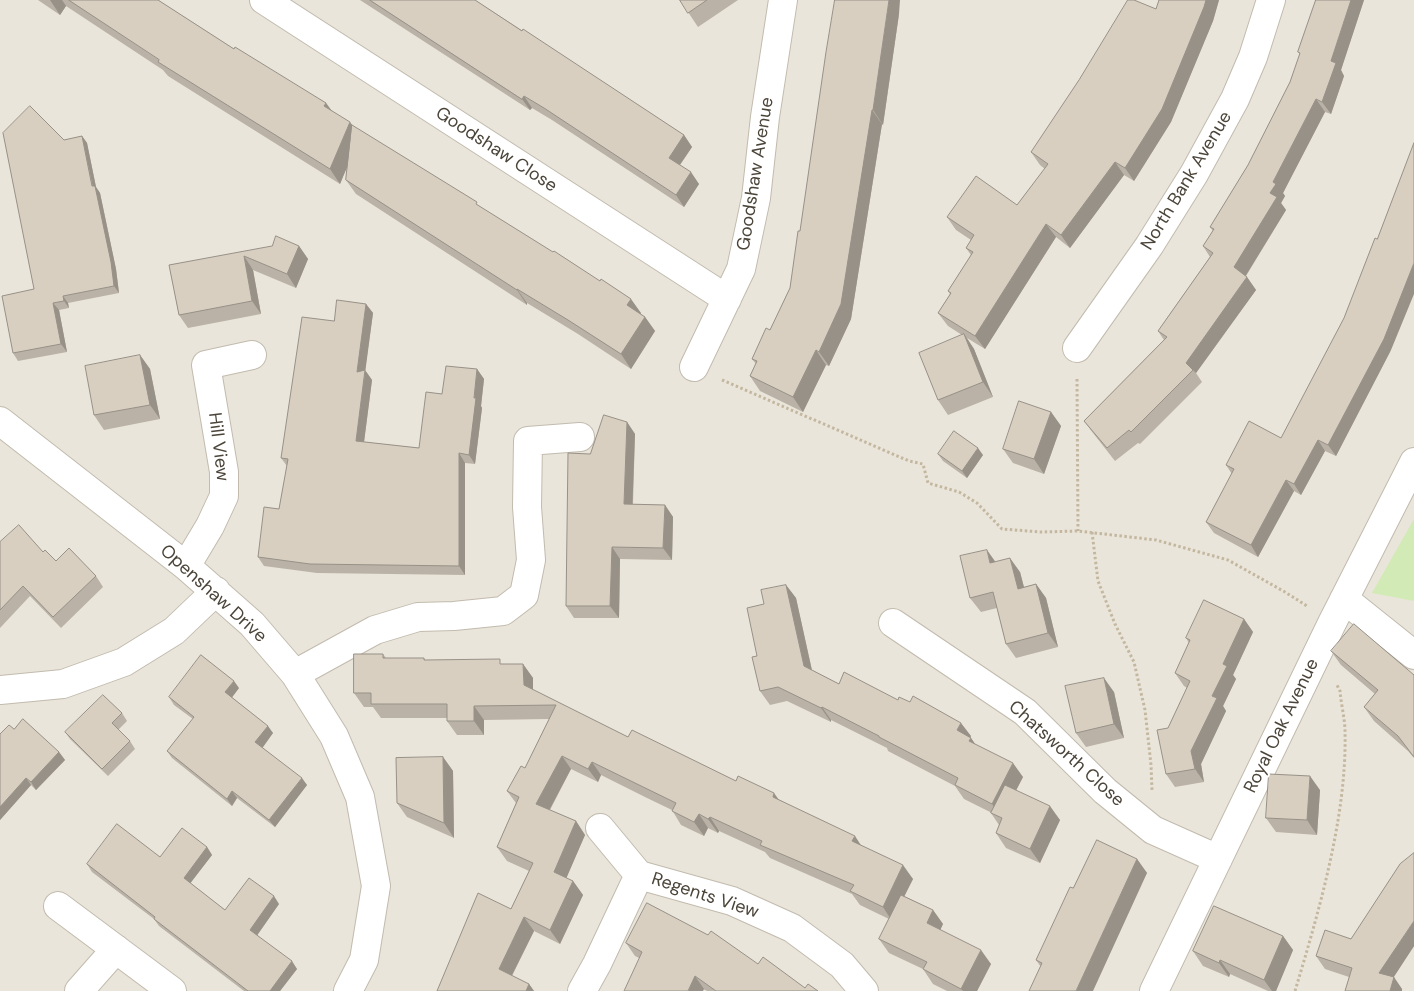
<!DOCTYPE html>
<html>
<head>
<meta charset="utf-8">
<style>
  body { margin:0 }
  canvas { display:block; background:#f6f3ec }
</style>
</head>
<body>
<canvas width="1414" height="991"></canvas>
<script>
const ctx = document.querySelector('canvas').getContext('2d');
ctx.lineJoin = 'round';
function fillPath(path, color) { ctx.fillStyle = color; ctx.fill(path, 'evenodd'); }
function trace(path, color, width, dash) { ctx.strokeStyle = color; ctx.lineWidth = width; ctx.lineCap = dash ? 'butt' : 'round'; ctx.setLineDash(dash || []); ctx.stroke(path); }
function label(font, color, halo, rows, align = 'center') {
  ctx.font = font + ' "DM Sans",sans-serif'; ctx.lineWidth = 4; ctx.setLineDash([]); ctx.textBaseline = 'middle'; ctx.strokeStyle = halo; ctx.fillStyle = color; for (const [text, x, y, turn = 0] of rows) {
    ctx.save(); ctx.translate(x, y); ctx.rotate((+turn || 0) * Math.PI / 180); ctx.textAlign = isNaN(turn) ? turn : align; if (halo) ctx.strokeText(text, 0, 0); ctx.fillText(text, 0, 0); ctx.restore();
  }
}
fillPath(new Path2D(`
  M0,0H1414V991H0Z`), '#eae5da');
fillPath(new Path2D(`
  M1414,519V601L1372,593Z`), '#d2eab5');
const minor = new Path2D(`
  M264,0L727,299
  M1077,348L1149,246L1194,174L1235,99L1253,57L1271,0
  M694,367L741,269L756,198L765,117L783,0
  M0,421L186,566L252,624L295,674L334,736L360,797L376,886L364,960L348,991
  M186,566L210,526L224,496V472L206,365L252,355
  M1344,599L1414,655
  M893,623L1025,712L1105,791L1153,830L1218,859
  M295,674L375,630L418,617L454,616L503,611L524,595L531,560L527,507L528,441L580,437
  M0,690L63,684L124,662L174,631L216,591
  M600,828L639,875
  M58,906L172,991
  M79,991L116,949
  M582,991L597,964L639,875L732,901L792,928L842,965L864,991
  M1154,991L1332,623L1414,462`);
trace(minor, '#c2bbae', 30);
trace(new Path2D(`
  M1077,379L1078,531
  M722,380L909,461L923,464L928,483L959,492L977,503L1002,529L1041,532L1078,531L1156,540L1228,560L1285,592L1307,606
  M1092,532L1098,581L1115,624L1134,662L1145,710L1151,765L1152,790
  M1295,991C1319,911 1347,816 1345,732C1345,719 1341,704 1340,691L1337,685`), '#c4b79f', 3, [2.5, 2.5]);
trace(minor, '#fff', 28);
fillPath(new Path2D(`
  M38,0H158L234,49L326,103L332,111L352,126L479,206L641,313V314L645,317L655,331L631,369L578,334L527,303V305L356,194L346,180L347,167L340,184L168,76L163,70L66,6L60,15Z
  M360,0H475L684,135L692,147L680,165L699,184L684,207L552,120L532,108L530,110Z
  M680,0H738L698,27Z
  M1159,0H1219L1213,21L1171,122L1134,181L1124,175L1070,248L1056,237L985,349L967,338L974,349L993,397L948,415L938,400L962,335L948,326L938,313L950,294L948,291L971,255L966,248L971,240L956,230L947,217L1017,205L1045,169L1040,165L1031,152L1156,9Z
  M1316,0H1364L1341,70L1344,76L1331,114L1325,112L1283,193L1285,196L1281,203L1286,210L1246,276L1256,290L1196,373L1202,382L1140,444L1138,443L1115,461L1093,433L1084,421L1164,340L1158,331L1210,257L1203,246L1213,231L1210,227L1248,165L1290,82L1300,54L1298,52Z
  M899,14L883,125L882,124L851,319L829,366L826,365L803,412L760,391L750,376L756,364L752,359L770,330L790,288L800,231Z
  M82,136L87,143L96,187L100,193L116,269L119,293L68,303L69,308L59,310L67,352L18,361L13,353L34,289L64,140Z
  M299,246L308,259L296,288L253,270L261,314L188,328L179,315L169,265Z
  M366,304L373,313L365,370L372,380L364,442L419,448L442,394L477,369L484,379L481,406L482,408L475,464L465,463V575L317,573L264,566L258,557L279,509L287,466L281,458L334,321Z
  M1391,350L1336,456L1325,451L1301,495L1294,491L1258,557L1214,533L1206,522L1232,474L1226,465L1281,438Z
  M140,355L150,369L160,419L104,430L94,415Z
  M1051,412L1061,426L1044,474L1013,463L1003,449Z
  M627,422L635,434L633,504L665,505L673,517L672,560L620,559L619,618H574L566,606L590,454Z
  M938,454L983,455L967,478L943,461Z
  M0,542L43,552L56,561L96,576L103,587L61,628L30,596L0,628Z
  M995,562L1020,572L1024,587L1036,584L1046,598L1058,647L1016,658L1006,644L997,608L981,612L970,598Z
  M786,585L796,598L812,670L839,684L971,736L970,737L975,744L1023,777L1016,790L1060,820L1040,863L1006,848L996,833L999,825L991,813H992L964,799L955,786L888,751L887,748L831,720V722L787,701L770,705L760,691L757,656L764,604Z
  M1244,619L1253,632L1233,675L1236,679L1223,706L1226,711L1201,764L1204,782L1175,787L1166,774L1168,728L1187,688L1184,686L1175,673L1189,643L1186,638Z
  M1331,651L1414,675V758L1408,751L1374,721L1364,707L1375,694L1341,665Z
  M383,654L386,658H424L425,660L503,664H523L533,678V690L628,737L736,781L780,800L861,845L913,879L904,896L933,910L943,924L940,930L991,964L977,991H947L933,984L923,969L889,953L879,939L889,919L860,905L852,894L770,858L765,852L719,831L718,833L708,828L704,836L681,825L672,810L647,798L601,775L598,782L571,769L550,810L576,821L585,835L566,878L573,881L583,895L560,944L534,931L512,976L529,984L534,991H437L511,909L529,871L507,861L497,847L516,803L507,791L525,768L549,719L484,720V735H457L447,721V718H381L373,707H364L354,693Z
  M239,688L232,697L273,733L262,747L307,785L275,827L237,798L232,806L172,758L167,751L193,719L174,705L169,697Z
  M1114,692L1124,738L1086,747L1076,733Z
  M122,713L127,721L118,730L130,741L135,749L108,776L70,739L65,732Z
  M14,729L59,752L65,760L36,790L31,785L0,820V734Z
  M443,757L453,771L454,838L407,817L397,803Z
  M1320,790L1317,835L1276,832L1266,818Z
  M207,847L212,855L190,883L225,910L279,904L257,935L297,969L280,991H244L159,926L154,919L92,872L87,864L160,857Z
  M1137,859L1147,873L1041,967L1036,960L1073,888Z
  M1283,936L1293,950L1276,991H1268L1230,974L1229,977L1203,966L1193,951Z
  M1351,939L1414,946L1393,977L1402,989V991H1345L1349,977L1325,969L1316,956Z
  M626,943L758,964L805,988L818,991H707L635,956Z`), '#bab2a6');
fillPath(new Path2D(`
  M50,0H62L66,6L60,15Z
  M889,0H900L899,14L883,125L873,110Z
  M1206,0H1219L1213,21L1171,122L1134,181L1125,168Z
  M1351,0H1364L1341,70L1344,76L1331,114L1322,102L1331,61Z
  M524,96L532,108L530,110L522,99Z
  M1316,99L1325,112L1283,193L1285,196L1281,203L1286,210L1243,280L1234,267L1270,193L1273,182Z
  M326,103L336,117L324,106Z
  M872,110L882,124L851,319L829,366L819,352Z
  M350,122L360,136L340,184L330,169Z
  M684,135L692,147L677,169L669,158Z
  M82,136L87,143L96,187L100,193L116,269L119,293L114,286Z
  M1115,162L1124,175L1070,248L1061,235Z
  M691,172L699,184L684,207L676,195Z
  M1046,224L1056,237L985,349L975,336Z
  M299,246L308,259L296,288L287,274Z
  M244,256L253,270L261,314L252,301Z
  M1414,263V294L1391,350L1336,456L1328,445Z
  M1247,277L1256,290L1196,373L1186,363Z
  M517,289L527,303V305L517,290Z
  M63,296L68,303L69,308L64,301Z
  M631,299L641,313L637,320L627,305Z
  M53,303L59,310L67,352L61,344Z
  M366,304L373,313L364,381L357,372Z
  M645,317L655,331L631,369L621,354Z
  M964,334L974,349L993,397L983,382Z
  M816,350L826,365L803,412L793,397Z
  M140,355L150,369L160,419L150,405Z
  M477,369L484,379L481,406L482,408L475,464L469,455Z
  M365,370L372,380L363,450L356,441Z
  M1051,412L1061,426L1044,474L1034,459Z
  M627,422L635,434L632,516L624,504Z
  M1318,440L1325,451L1301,495L1294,484Z
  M978,448L983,455L967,478L962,471Z
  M459,453L465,463V575L459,566Z
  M1286,480L1294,491L1258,557L1251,545Z
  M665,505L673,517L672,560L663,548Z
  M612,547L620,559L619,618L610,606Z
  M987,550L997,564L990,563Z
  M1010,558L1020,572L1028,603L1018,589Z
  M1036,584L1046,598L1058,647L1048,633Z
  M786,585L796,598L814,680L804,666Z
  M1244,619L1253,632L1233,675L1236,679L1223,706L1226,711L1201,764L1204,782L1195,769L1191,751L1212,696L1223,664Z
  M523,664L533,678V699L524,685Z
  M1104,678L1114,692L1124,738L1114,724Z
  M234,681L239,688L230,700L225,692Z
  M474,706L484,720V735L474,721Z
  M822,707L831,720V722L821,708Z
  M961,723L971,736L967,744L957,730Z
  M268,726L273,733L261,750L255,742Z
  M971,738L980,751L969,741Z
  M59,752L65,760L36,790L31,782Z
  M562,756L571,769L545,818L536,804Z
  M443,757L453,771L454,838L444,823Z
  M592,762L601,775L598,782L588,769Z
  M1013,763L1023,777L1002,818L992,804Z
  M1310,776L1320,790L1317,835L1307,820Z
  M26,778L31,785L0,820V807Z
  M302,778L307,785L275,827L269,820Z
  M232,791L237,798L232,806L227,799Z
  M774,793L784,807L773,797Z
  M1050,806L1060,820L1040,863L1030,849Z
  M699,814L708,828L704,836L694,822Z
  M710,817L719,831L718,833L708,819Z
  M576,821L585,835L563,886L554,872Z
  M855,836L864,850L852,841Z
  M207,847L212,855L189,885L184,878Z
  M1137,859L1147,873L1093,991H1076Z
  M903,865L913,879L892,921L883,907Z
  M573,881L583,895L560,944L550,930Z
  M274,896L279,904L256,937L250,930Z
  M933,910L943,924L937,937L927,923Z
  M524,917L534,931L508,983L499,969Z
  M1414,921V946L1388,986L1379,973Z
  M1283,936L1293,950L1276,991H1272L1264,980Z
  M981,950L991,964L977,991H963L961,989Z
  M1220,960L1230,974L1229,977L1219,963Z
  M292,961L297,969L280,991H270Z
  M695,976L704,989L703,991H688Z
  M1394,977L1402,989V991H1390Z
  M529,984L534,991H526Z`), '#979187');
const building = new Path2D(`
  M69,0H158L234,49L235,47L326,103L324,106L350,122L330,169L158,62L159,60Z
  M370,0H475L522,31L523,29L684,135L669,158L691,172L676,195L544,108L524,96L522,99Z
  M680,0H707L688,13Z
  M835,0H889L873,110H872L841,304L819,352L816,350L793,397L750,376L757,361L752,359L766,328L770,330L790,288L798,231H800L826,52Z
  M1128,0H1134L1156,9L1159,0H1206L1204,7L1162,109L1125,168L1115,162L1061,235L1046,224L975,336L938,313L951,293L948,291L973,252L966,248L974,235L947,217L976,176L1017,205L1048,164L1031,152L1079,80Z
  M1316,0H1351L1331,61L1336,63L1322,102L1316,99L1273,182L1276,184L1270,193L1277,197L1234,267L1247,277L1186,363L1193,370L1131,432L1129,430L1107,448L1084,421L1167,337L1158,331L1213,253L1203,246L1214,229L1210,227L1248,165L1290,82L1300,53L1298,52Z
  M30,106L64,140L82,136L92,186H95L111,262L114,286L63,296L64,301L53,303L61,344L13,353L2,296L34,289L3,133Z
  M352,125L477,202L476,204L553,252L554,251L600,281L601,279L631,299L627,305L645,317L621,354L568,320L517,289V290L346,180Z
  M1414,143V263L1384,339L1328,445L1318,440L1294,484L1286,480L1251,545L1206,522L1234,469L1226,465L1249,421L1281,438L1344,318L1375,238L1377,239Z
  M276,236L299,246L287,274L244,256L252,301L179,315L169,265L272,246Z
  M337,300L366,304L357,372L365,370L356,441L419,448L426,392L442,394L446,366L477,369L474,398H476L469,455L459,453V566L310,564L258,557L264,507L279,509L288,459L281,458L302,317L334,321Z
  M964,334L983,382L938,400L919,353Z
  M140,355L150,405L94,415L85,366Z
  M1019,401L1051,412L1034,459L1003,449Z
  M604,415L627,422L624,504L665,505L663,548L612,547L610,606H566L568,453L590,454Z
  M954,431L978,448L962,471L938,454Z
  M19,525L43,552L45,550L56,561L69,548L96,576L53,617L23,586L0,610V542Z
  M987,550L990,563L1010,558L1018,589L1036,584L1048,633L1006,644L993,592L970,598L960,556Z
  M786,585L804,666L839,684L844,672L898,700L899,697L910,702L913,696L961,723L957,730L971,738L969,741L1013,763L992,804L955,785L958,778L879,737V736L822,707L821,708L778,687L760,691L752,657L757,656L747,608L764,604L761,590Z
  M1204,600L1244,619L1223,664L1227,666L1212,696L1217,698L1191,751L1195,769L1166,774L1157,730L1168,728L1190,681L1175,673L1190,640L1186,638Z
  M1354,624L1414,675V757L1398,736L1364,707L1378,690L1331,651Z
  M354,654H383V658H424V660L500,659V664H523L524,685L628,737L632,730L736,781L738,776L774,793L773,797L855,836L852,841L903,865L883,907L850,891L854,885L760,845L762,841L710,817L708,819L699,814L694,822L672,811L676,803L637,784L592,762L588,769L562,756L536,804L576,821L554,872L573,881L550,930L524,917L499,969L529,984L526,991H437L478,893L511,909L533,863L497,847L519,797L507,791L521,766L525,768L556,705L474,706V721H447V704H371V693H354Z
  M201,655L234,681L225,692L268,726L255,742L302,778L269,820L232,791L227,799L167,751L194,717L169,697Z
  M1104,678L1114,724L1076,733L1065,686Z
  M103,695L122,713L112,723L130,741L102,769L65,732Z
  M23,719L59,752L31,782L26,778L0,807V734L9,725L14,729Z
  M443,757L444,823L397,803L396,758Z
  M1269,774L1310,776L1307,820L1266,818Z
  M1005,785L1050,806L1030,849L996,833L1002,818L991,813Z
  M117,824L160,857L182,828L207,847L184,878L225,910L249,878L274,896L250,930L292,961L270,991H248L154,919L155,917L87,864Z
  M1097,840L1137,859L1076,991H1029L1042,963L1036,960L1070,887L1073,888Z
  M1414,853V921L1379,973L1394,977L1390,991H1345L1352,968L1316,956L1325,930L1351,939L1400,864Z
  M901,895L933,910L927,923L981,950L961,989L923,969L927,962L879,939Z
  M647,903L708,935L711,931L758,964L763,957L805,988L808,984L818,991H716L695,976L688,991H624L642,952L626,943Z
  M1214,906L1283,936L1264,980L1220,960L1219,963L1193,951Z`);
fillPath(building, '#d8cfc1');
trace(building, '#979187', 1);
label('18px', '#4b4439', '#fff', [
  ["Goodshaw Close",496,150,33],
  ["Goodshaw Avenue",756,174,-81],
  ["North Bank Avenue",1187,181,-59],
  ["Hill View",218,447,83],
  ["Openshaw Drive",213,594,42],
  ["Royal Oak Avenue",1282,726,-64],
  ["Chatsworth Close",1066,754,42],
  ["Regents View",705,896,18]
]);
</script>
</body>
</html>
